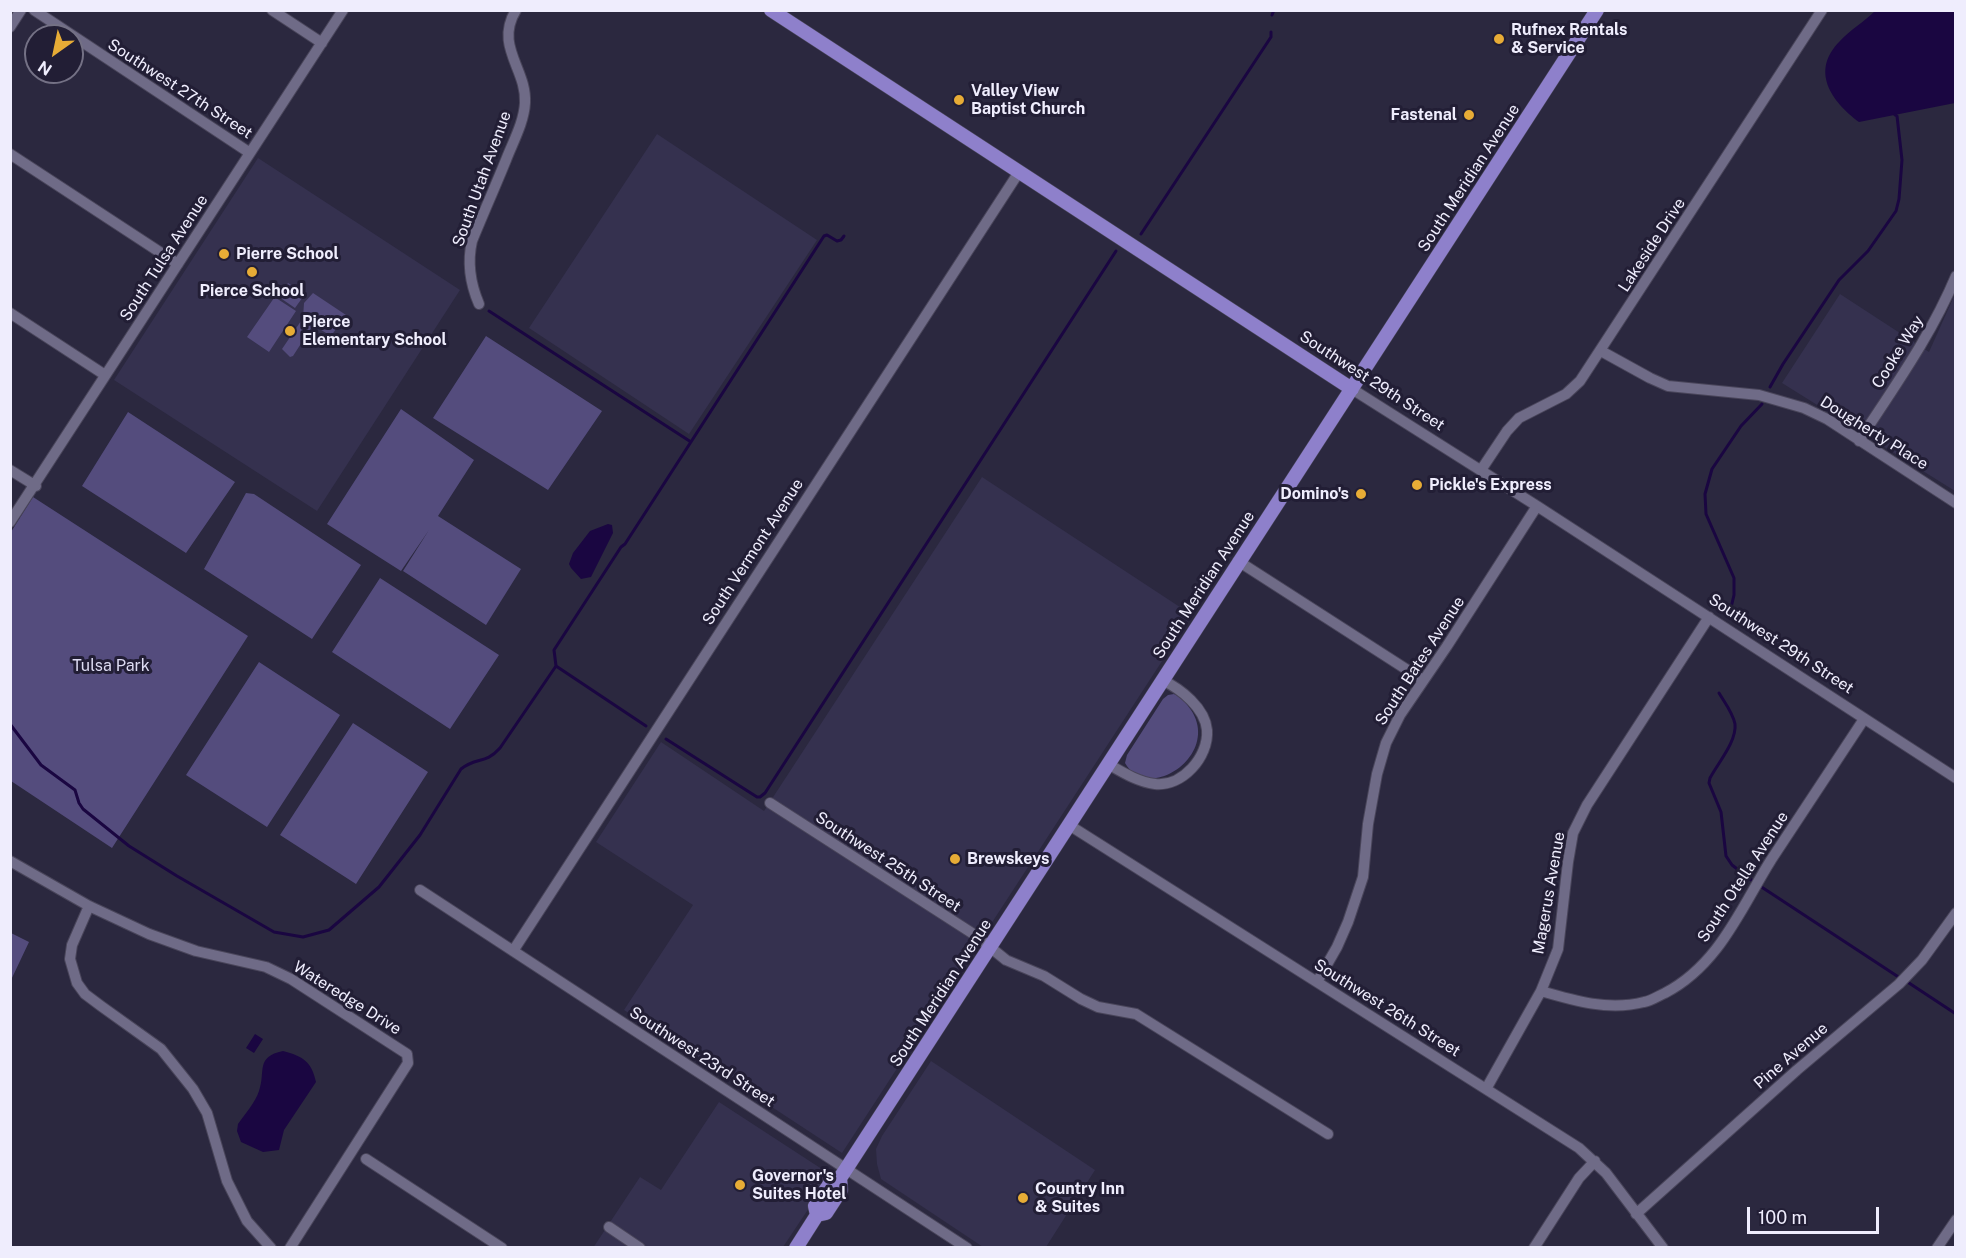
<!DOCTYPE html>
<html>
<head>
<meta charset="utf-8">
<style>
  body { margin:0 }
  #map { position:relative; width:1966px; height:1258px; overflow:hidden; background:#2b283f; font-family:"Public Sans",sans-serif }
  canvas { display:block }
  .frame { position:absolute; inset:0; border:12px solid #efedfd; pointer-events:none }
  .north { position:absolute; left:24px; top:24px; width:60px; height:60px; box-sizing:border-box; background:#221e35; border:2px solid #747185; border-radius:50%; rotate:213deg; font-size:16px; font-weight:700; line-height:24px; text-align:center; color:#efedfd }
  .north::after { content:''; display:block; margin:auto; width:21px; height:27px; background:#e7ac36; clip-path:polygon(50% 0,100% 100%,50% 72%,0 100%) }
  .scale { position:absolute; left:1747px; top:1207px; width:132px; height:27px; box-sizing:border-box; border:3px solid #efedfd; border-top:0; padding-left:8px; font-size:18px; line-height:21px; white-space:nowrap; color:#efedfd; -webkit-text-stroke:4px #221e35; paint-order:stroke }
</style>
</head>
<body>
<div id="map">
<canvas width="1966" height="1258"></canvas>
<div class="frame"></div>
<div class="north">N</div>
<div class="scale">100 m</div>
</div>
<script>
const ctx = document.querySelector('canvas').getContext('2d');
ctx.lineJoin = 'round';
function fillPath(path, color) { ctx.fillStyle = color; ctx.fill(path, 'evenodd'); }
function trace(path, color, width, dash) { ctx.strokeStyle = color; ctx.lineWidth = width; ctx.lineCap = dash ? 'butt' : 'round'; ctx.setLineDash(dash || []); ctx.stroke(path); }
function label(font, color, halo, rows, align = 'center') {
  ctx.font = font + ' "Public Sans",sans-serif'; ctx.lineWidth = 6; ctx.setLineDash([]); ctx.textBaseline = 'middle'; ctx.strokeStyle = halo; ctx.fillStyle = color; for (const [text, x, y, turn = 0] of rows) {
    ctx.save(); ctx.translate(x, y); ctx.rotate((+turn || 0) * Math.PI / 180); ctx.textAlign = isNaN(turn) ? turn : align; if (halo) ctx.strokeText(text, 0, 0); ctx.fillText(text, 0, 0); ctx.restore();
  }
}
fillPath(new Path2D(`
  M657,134L817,240L689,434L529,328Z
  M258,158L460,290L317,511L114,380Z
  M1840,294L1929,352L1955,294V491L1782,383Z
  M982,477L1192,615L842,1153L624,1010L693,905L596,842L661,742L764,811Z
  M931,1061L1095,1170L1046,1247H983L881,1179L877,1164L876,1149L882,1136Z
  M719,1102L831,1175L783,1247L593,1248L640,1177L661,1190Z`), '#35314f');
fillPath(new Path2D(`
  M288,283L305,294L295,308L279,297Z
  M313,293L346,315L331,336L313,325L293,356L290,357L282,349L303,318L304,303Z
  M274,298H276L296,311L269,352L247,337Z
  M486,336L602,411L548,490L433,418Z
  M401,409L474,460L438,516L521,569L486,625L403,571L429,530L401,571L327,524Z
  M128,412L235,482L186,553L82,486Z
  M246,493L254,494L361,565L312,639L204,569Z
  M33,497L248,636L112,848L11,781V532Z
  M380,578L499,655L450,729L332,652Z
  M259,662L340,715L267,827L186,775Z
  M1174,694C1182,698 1186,703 1191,710C1221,755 1148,804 1125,763L1127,755L1163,699L1168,695Z
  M353,723L428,772L356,884L280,835Z
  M11,933L29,942L11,980Z`), '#544c7d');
fillPath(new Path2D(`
  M1875,11H1955V103L1859,122C1831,101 1810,71 1840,41C1850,30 1864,22 1875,11Z
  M608,524L612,525L613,533L591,577L581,579L571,568L569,564L573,553L590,531Z
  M255,1034L263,1039L254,1053L246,1048Z
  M283,1051C303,1056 312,1062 316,1082L284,1130L279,1150L263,1152L241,1142L237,1131L238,1124C245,1114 255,1103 259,1091C266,1071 255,1057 283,1051Z`), '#1a0641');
trace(new Path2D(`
  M1272,15L1274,10
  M1141,234L1271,37V32
  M489,311L691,442
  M1770,387L1783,364L1839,280L1868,251L1896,211L1899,199L1902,160L1897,116L1895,115
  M1729,616L1734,595V578L1706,514L1705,494L1712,469L1741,426L1762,404
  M556,666L646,726
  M1719,693C1725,703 1733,713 1735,724C1737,741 1718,763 1710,778L1709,783L1721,812L1726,856L1732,865L1754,882
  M10,724L41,765L75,790L79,803L83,809L129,846L177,876L274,932L303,937L329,930L379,887L420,835L461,769C477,756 485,765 500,748L556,666L554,650L621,547L625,544L824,236L827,235L837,241L841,240L844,236
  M666,739L757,797H760L765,793L1116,251
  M1760,886L1900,978
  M1906,981L1956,1014`), '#1a0641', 3);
const minor = new Path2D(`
  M34,10L250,153
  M272,10L322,43
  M10,27L21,10
  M10,154L178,264
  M479,304C470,283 467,263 472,241C483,214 495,187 506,160C513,142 524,122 525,103C527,69 494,46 516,10
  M10,313L105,375
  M1601,351L1650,378L1668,386L1759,395L1804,408L1827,419L1956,503
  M1352,389L1537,506L1956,778
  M1859,441C1894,387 1931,336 1956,276
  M10,470L36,486
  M1481,470L1507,431L1519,418L1566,394L1580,381L1822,10
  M10,522L343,10
  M1238,561L1423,680
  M1108,764C1122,772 1138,782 1155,784C1182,787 1209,757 1207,730C1205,708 1181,689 1162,680
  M770,803L975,935L1006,960L1044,976L1081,999L1098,1007L1136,1014L1328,1134
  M1069,825L1579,1148L1606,1173L1663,1248
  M10,861L89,906L149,934L196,951L266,967L291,979L407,1054L408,1063L290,1248
  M420,890L967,1248
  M89,906L72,945L70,959L77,983L85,994L101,1006L161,1049L193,1089L207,1113L227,1181L247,1221L271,1248
  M513,951L1019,172
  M1317,982L1337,947L1348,922L1363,877L1368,824L1377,774L1386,743L1400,715L1447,646L1537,506
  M1541,991C1575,1001 1609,1011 1644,1002C1651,1001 1658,996 1665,993C1719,965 1741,908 1771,860C1802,813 1833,766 1864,719
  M1486,1089L1541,991L1558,949L1568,862L1573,833L1587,805L1709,617
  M366,1159L502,1248
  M1636,1214L1797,1070L1899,984L1922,960L1956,913
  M609,1227L640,1248
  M1534,1248L1579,1178L1595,1161
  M1937,1248L1956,1220`);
const major = new Path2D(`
  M771,10L1352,389
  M817,1215L826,1213L841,1190L840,1178
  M796,1248L817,1215L815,1206L831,1182L840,1178L846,1169L1597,10`);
trace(minor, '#49455a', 12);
trace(major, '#49455a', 15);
trace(minor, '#6f6b87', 10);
trace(major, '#8e80cb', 14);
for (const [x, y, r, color] of [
  [1499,39,6,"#e7ac36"],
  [959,100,6,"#e7ac36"],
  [1469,115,6,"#e7ac36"],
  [224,254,6,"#e7ac36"],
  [252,272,6,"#e7ac36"],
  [290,331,6,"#e7ac36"],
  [1417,485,6,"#e7ac36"],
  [1361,494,6,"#e7ac36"],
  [955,859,6,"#e7ac36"],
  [740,1185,6,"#e7ac36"],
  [1023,1198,6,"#e7ac36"]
]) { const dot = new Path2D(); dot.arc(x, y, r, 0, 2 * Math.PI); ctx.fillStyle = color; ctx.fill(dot); trace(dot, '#221e35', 2); }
label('bold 16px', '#efedfd', '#221e35', [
  ["Rufnex Rentals",1511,30],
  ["& Service",1511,48],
  ["Valley View",971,91],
  ["Baptist Church",971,109],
  ["Fastenal",1457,115,"right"],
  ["Pierre School",236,254],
  ["Pierce School",252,291,"center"],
  ["Pierce",302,322],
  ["Elementary School",302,340],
  ["Pickle's Express",1429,485],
  ["Domino's",1349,494,"right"],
  ["Brewskeys",967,859],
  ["Governor's",752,1176],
  ["Suites Hotel",752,1194],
  ["Country Inn",1035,1189],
  ["& Suites",1035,1207]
], 'left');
label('16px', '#efedfd', '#221e35', [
  ["Southwest 27th Street",180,89,33],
  ["South Meridian Avenue",1469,178,-57],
  ["South Utah Avenue",482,179,-70],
  ["Lakeside Drive",1652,245,-57],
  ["South Tulsa Avenue",164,258,-57],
  ["Cooke Way",1898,352,-58],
  ["Southwest 29th Street",1372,381,33],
  ["Dougherty Place",1874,433,32],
  ["South Vermont Avenue",753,552,-57],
  ["South Meridian Avenue",1204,585,-57],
  ["Southwest 29th Street",1781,644,33],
  ["South Bates Avenue",1420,661,-57],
  ["Southwest 25th Street",888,862,33],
  ["South Otella Avenue",1743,877,-57],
  ["Magerus Avenue",1549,893,-80],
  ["South Meridian Avenue",941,993,-57],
  ["Wateredge Drive",347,998,32],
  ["Southwest 26th Street",1387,1008,32],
  ["Pine Avenue",1791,1056,-41],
  ["Southwest 23rd Street",702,1057,33]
]);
label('16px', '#dedcf3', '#221e35', [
  ["Tulsa Park",111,666]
]);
</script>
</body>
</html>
